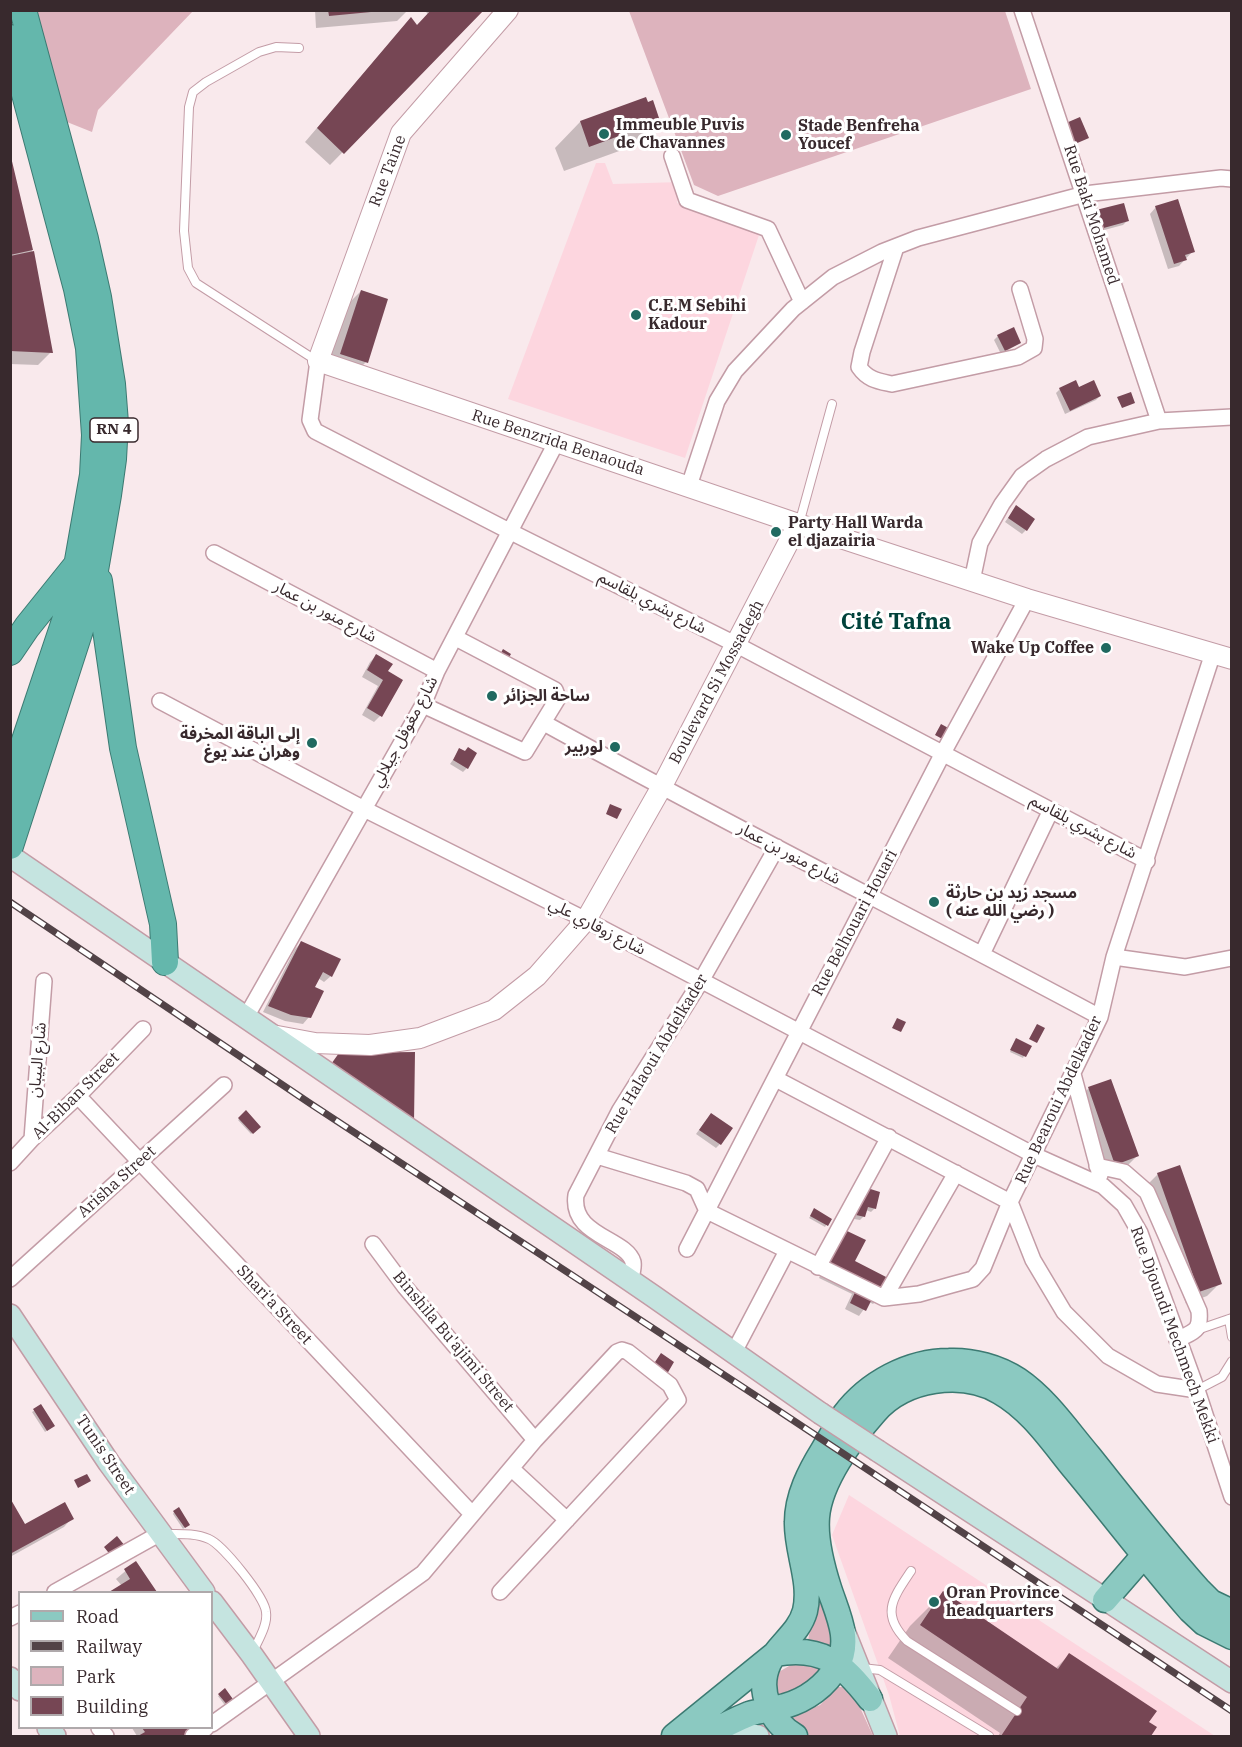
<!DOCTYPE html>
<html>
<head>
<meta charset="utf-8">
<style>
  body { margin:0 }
  #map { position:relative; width:1242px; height:1747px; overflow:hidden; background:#f9e9ec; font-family:"IBM Plex Serif",serif }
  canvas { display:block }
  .frame { position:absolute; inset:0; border:12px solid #38292d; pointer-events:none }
  .legend { position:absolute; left:18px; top:1591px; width:195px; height:138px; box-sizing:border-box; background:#fff; border:2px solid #afa9ab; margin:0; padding:8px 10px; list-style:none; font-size:18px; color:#38292d }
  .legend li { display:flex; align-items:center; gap:12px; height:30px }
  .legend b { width:30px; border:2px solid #afa9ab }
</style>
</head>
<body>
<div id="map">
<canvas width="1242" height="1747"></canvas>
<div class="frame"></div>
<ul class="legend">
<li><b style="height:8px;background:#8bc9c1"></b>Road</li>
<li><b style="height:8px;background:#524347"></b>Railway</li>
<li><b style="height:16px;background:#ddb3bd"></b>Park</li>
<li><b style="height:16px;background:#764654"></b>Building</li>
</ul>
</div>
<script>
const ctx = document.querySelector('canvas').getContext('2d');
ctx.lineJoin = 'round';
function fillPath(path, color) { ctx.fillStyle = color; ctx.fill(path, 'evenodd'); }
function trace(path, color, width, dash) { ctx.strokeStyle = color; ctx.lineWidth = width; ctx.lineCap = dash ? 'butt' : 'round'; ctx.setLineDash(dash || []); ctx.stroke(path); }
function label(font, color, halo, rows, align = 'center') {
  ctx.font = font + ' "IBM Plex Serif","Noto Sans Arabic",serif'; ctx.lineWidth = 6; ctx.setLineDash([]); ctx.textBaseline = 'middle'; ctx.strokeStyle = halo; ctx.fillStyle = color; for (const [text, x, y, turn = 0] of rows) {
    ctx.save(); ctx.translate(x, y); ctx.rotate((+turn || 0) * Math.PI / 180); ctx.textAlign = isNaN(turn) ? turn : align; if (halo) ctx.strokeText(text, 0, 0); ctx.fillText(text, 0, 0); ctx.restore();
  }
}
fillPath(new Path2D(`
  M596,163H605L613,184L681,182L677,203L760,232L685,458L508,399Z
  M849,1495L1215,1736H900L889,1695L832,1535Z`), '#fdd6df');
fillPath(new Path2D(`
  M32,11H193L98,110L92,132L67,122L47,73Z
  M629,11H1005L1031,89L718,196L694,185Z
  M814,1572L820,1576L834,1648L808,1644C808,1630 816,1616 819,1601C820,1592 816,1581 814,1572Z
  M796,1662C808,1664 819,1665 823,1677L775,1699L777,1673Z
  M838,1687H847L853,1692L873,1736H800L790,1722L792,1716L820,1705Z`), '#ddb3bd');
fillPath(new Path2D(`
  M315,10H408L397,21L316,28Z
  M425,10H482L330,165L305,142L399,32L417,26L428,15Z
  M659,120L633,146L564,171L555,148L580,122Z
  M10,159L32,251L51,352L38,365L10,364Z
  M1123,205L1127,221L1123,225L1097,232Z
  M1156,207L1193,251L1179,266L1168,269L1150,214Z
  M361,291L366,362L347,381L322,373L342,310Z
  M998,336L1020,343L1001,354L994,340Z
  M1060,389L1100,396L1096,400L1065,414L1056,393Z
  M1013,511L1026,530L1022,534L1005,522Z
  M376,656L386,672L401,680L380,716L374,722L362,715L378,686L362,677L370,662Z
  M460,750L467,768L463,772L450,764Z
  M301,943L331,976L324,982L318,978L313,988L309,1017L303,1024L285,1021L263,1012L295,949Z
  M1015,1041L1030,1046L1023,1058L1010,1052Z
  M1110,1081L1137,1156L1124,1169L1102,1177L1075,1102L1088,1089Z
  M246,1113L259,1126L251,1134L238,1120Z
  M707,1119L720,1144L716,1148L696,1134Z
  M1158,1174L1220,1283L1207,1296L1186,1304L1145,1187Z
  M860,1193L875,1208L871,1212L866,1210L864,1216L860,1220L854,1219Z
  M813,1212L830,1219L825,1227L809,1218Z
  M839,1238L853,1262L879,1298L873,1304L869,1302L859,1316L845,1309L852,1294L819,1278Z
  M41,1406L52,1427L45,1432L32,1412Z
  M10,1502L24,1526L72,1518L64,1527L10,1557Z
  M174,1512L188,1524L183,1529L173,1514Z
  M135,1563L155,1592H112L122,1586L116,1579Z
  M943,1593L1055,1669L1069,1655L1155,1728L1149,1736H998L1000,1733L888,1658L910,1626Z
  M224,1691L233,1702L227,1708L218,1696Z
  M132,1728H148L149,1730L153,1728H210L197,1736H137Z`), '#0003');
fillPath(new Path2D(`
  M328,10H371V12L329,16Z
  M431,10H484L344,154L317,128L411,17L417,25Z
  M646,97L648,102L653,100L660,121L589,147L580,121Z
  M1080,117L1089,138L1075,144L1066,123Z
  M11,157L33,250L10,255V158Z
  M1178,199L1195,252L1185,255L1187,260L1174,264L1155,206Z
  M1124,203L1129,221L1100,229L1096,210Z
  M34,251L53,353L10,351V256Z
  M361,290L388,299L368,363L340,354Z
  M1014,327L1021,343L1005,351L997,335Z
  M1076,380L1079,387L1094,380L1101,396L1070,411L1059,388Z
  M1131,392L1135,403L1122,408L1117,397Z
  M1016,505L1035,519L1027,531L1008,518Z
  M503,649L511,654L503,668L495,664Z
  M376,654L393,664L388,671L403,680L382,717L367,708L383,680L367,670Z
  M941,724L952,730L946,741L935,735Z
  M468,747L477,753L468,769L453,760L459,748L465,751Z
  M610,804L622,809L617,819L606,814Z
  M301,941L341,959L332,977L323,972L315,987L324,991L311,1018L291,1015L268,1006Z
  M897,1018L906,1022L901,1032L892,1028Z
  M1037,1024L1045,1028L1037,1043L1029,1039Z
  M1016,1038L1032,1046L1026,1057L1010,1050Z
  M415,1052L414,1122L329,1067L339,1053Z
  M1111,1079L1139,1156L1115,1165L1088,1087Z
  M246,1110L261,1127L253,1134L238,1118Z
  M711,1113L733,1128L721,1145L699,1130Z
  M1180,1165L1222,1284L1199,1292L1157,1173Z
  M864,1187L880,1192L876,1209L868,1207L865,1217L856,1215Z
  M814,1208L832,1219L828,1226L810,1216Z
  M845,1230L866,1240L855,1261L890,1279L881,1298L874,1295L866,1311L850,1303L857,1288L825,1272Z
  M661,1353L674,1362L667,1374L653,1365Z
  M41,1404L55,1426L47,1431L33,1409Z
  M87,1474L91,1481L78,1488L74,1480Z
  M10,1498L25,1524L65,1502L74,1519L10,1554Z
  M179,1507L190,1525L185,1528L173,1511Z
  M117,1536L125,1546L112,1557L104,1547Z
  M136,1561L157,1592H109L130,1579L124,1569Z
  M943,1591L1058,1669L1069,1653L1157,1711L1149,1722L1157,1727L1151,1736H1001L1027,1697L920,1625Z
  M225,1688L235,1702L229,1707L218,1694Z
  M142,1728H210L196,1736H138L145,1732Z`), '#764654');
const service = new Path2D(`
  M299,48L276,47L259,52L206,82L193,92L189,107L184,231L188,268L196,283L317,361
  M799,524L832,404
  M1229,1319L1232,1337
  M1197,1330L1232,1318
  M1197,1390L1222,1377L1232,1361
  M167,1534C180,1534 196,1533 209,1539C223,1545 265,1597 266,1612C268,1625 258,1640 253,1652
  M911,1571C893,1598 880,1614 907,1641L1017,1711
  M862,1668L880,1670L989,1736`);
const minor = new Path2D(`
  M1022,10L1159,421
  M672,156L687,200L768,229L802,302
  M896,247L862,352L859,367C868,380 878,381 892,384L1018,357L1034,348L1035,339L1020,289
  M318,361L310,420L315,431L509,531L737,645L1147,861
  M689,486L717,401L735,371L793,309L833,277L882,252L918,238L1085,194L1221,178L1232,179
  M214,553L437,671
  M972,581L980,543L1002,504L1022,476L1046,459L1088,437L1159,421L1232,417
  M160,701L364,809L586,920L1034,1155L1103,1186L1124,1205L1140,1233L1197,1390L1232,1497
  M423,705L525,752L558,698L555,690L456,638
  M544,723C727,824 915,918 1100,1017
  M982,954L1051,810
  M1114,957L1185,967L1232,958
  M246,1017L423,705L437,671L556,443
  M1073,1074L1100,1175
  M776,1079L1010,1202L1033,1260L1064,1312L1108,1356L1157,1384L1197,1390
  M78,1096L472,1514
  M32,1139L44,981
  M597,1156L686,1183L697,1189L707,1211L884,1298L919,1294L951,1285L973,1279L983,1268L1010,1202L1100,1017L1114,957L1213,653
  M10,1163L32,1139L78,1096L143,1029
  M1097,1166L1124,1172L1147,1192L1199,1311C1201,1332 1194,1331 1177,1340
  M373,1244L405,1287L535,1440
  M687,1249L943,753L1027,599
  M818,1267L889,1137
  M10,1279L224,1085
  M630,1280C632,1274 634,1269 633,1262C626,1238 570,1236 576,1195L620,1110L701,981L777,847
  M884,1298L956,1173
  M734,1352L787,1251
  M512,1469L567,1520
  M55,1592L159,1534
  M10,1618L20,1613
  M212,1724L423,1573L535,1440L617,1352L622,1350L628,1352L670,1385L678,1400L500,1592
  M99,1728L106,1736
  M193,1736L206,1728`);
const tertiary = new Path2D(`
  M508,10L401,133L318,361L798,524
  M272,1035L315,1043L370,1045L420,1038L494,1010L537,976L586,920L661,788L798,524L1027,599L1232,659`);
const secondary = new Path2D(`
  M10,856L653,1296L820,1413
  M10,1315L109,1463L204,1592
  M878,1451L1232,1682
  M212,1602L252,1655L309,1736
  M844,1631L886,1736
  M10,1678L20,1690
  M48,1728L55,1736
  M721,1728L758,1736`);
const primary = new Path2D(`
  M1105,1600L1145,1554
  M674,1736L775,1654C822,1645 843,1664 870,1699
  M705,1736C719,1728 734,1720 749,1714C761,1710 773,1710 785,1706C806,1700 826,1686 837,1666C852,1640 837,1613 829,1588C822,1566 815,1540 817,1517C820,1481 852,1438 875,1412C905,1378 962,1370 1000,1392C1030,1409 1051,1440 1072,1466C1112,1514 1149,1563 1190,1610L1204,1623L1232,1637
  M795,1736C771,1722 756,1691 769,1663C779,1644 799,1633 805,1611C812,1581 796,1551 797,1522C797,1496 810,1471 823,1450C830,1439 836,1426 844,1415C868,1383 909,1361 949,1361C972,1360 999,1367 1018,1380C1046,1399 1067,1430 1089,1456C1125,1501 1160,1546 1198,1589L1211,1602L1232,1612`);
const trunk = new Path2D(`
  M10,38L77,289L89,348L95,435L93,475L70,606L10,785
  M99,581L123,748L163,924L165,962
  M10,652L27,627L76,566
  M10,846L90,599L108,495L113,459L115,423L112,384L98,297L85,239L23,10`);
trace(service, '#c39ca6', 10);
trace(minor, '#c39ca6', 18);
trace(tertiary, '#c39ca6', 22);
trace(secondary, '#c39ca6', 24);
trace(primary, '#3c7a72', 27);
trace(trunk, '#3c7a72', 28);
trace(service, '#fff', 8);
trace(minor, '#fff', 15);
trace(tertiary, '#fff', 20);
trace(secondary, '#c5e4e0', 21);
trace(primary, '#8bc9c1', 24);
trace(trunk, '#64b7ac', 26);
const rail = new Path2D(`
  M10,902L311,1104L776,1409L1232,1711`);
trace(rail, '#524347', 7);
trace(rail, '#fff', 4.5, [14]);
const secondaryBridge = new Path2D(`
  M820,1413L878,1451`);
trace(secondaryBridge, '#c39ca6', 24, []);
trace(secondaryBridge, '#c5e4e0', 21);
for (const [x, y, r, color] of [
  [604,134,6,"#206960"],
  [786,135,6,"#206960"],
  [636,315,6,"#206960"],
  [776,532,6,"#206960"],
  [1106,648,6,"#206960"],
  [492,696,6,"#206960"],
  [312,743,6,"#206960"],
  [615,747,6,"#206960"],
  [934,902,6,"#206960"],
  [934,1602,6,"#206960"]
]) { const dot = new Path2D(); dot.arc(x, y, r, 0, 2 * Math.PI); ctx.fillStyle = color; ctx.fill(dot); trace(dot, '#fff', 2); }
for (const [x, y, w] of [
  [114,430,48]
]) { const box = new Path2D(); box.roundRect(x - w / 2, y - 12, w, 24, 4.5); ctx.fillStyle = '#fff'; ctx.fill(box); trace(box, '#38292d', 1.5); }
label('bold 15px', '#38292d', null, [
  ["RN 4",114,430]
]);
label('bold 16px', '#38292d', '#fff', [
  ["Immeuble Puvis",616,125],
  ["de Chavannes",616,143],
  ["Stade Benfreha",798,126],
  ["Youcef",798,144],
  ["C.E.M Sebihi",648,306],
  ["Kadour",648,324],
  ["Party Hall Warda",788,523],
  ["el djazairia",788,541],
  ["Wake Up Coffee",1094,648,"right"],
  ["ساحة الجزائر",504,696],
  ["إلى الباقة المخرفة",300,734,"right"],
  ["وهران عند يوغ",300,752,"right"],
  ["لوربير",603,747,"right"],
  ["مسجد زيد بن حارثة",946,893],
  ["( رضي الله عنه )",946,911],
  ["Oran Province",946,1593],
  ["headquarters",946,1611]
], 'left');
label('16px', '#38292d', '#fff', [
  ["Rue Taine",388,171,-69],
  ["Rue Baki Mohamed",1091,215,72],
  ["Rue Benzrida Benaouda",558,443,18],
  ["شارع بشري بلقاسم",652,603,27],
  ["شارع منور بن عمار",325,612,28],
  ["Boulevard Si Mossadegh",717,682,-62],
  ["شارع مغوفل جيلالي",405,732,-62],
  ["شارع بشري بلقاسم",1083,827,28],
  ["شارع منور بن عمار",789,854,28],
  ["Rue Belhouari Houari",855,923,-62],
  ["شارع زوقاري علي",597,927,27],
  ["Rue Halaoui Abdelkader",657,1054,-59],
  ["شارع البيبان",38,1060,-85],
  ["Al-Biban Street",76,1096,-45],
  ["Rue Bearoui Abdelkader",1059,1100,-65],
  ["Arisha Street",117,1182,-42],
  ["Shari'a Street",274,1305,47],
  ["Rue Djoundi Mechmech Mekki",1174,1335,70],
  ["Binshila Bu'ajimi Street",453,1342,50],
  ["Tunis Street",105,1455,56]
]);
label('bold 22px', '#01423b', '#fff', [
  ["Cité Tafna",896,623]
]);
</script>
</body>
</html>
